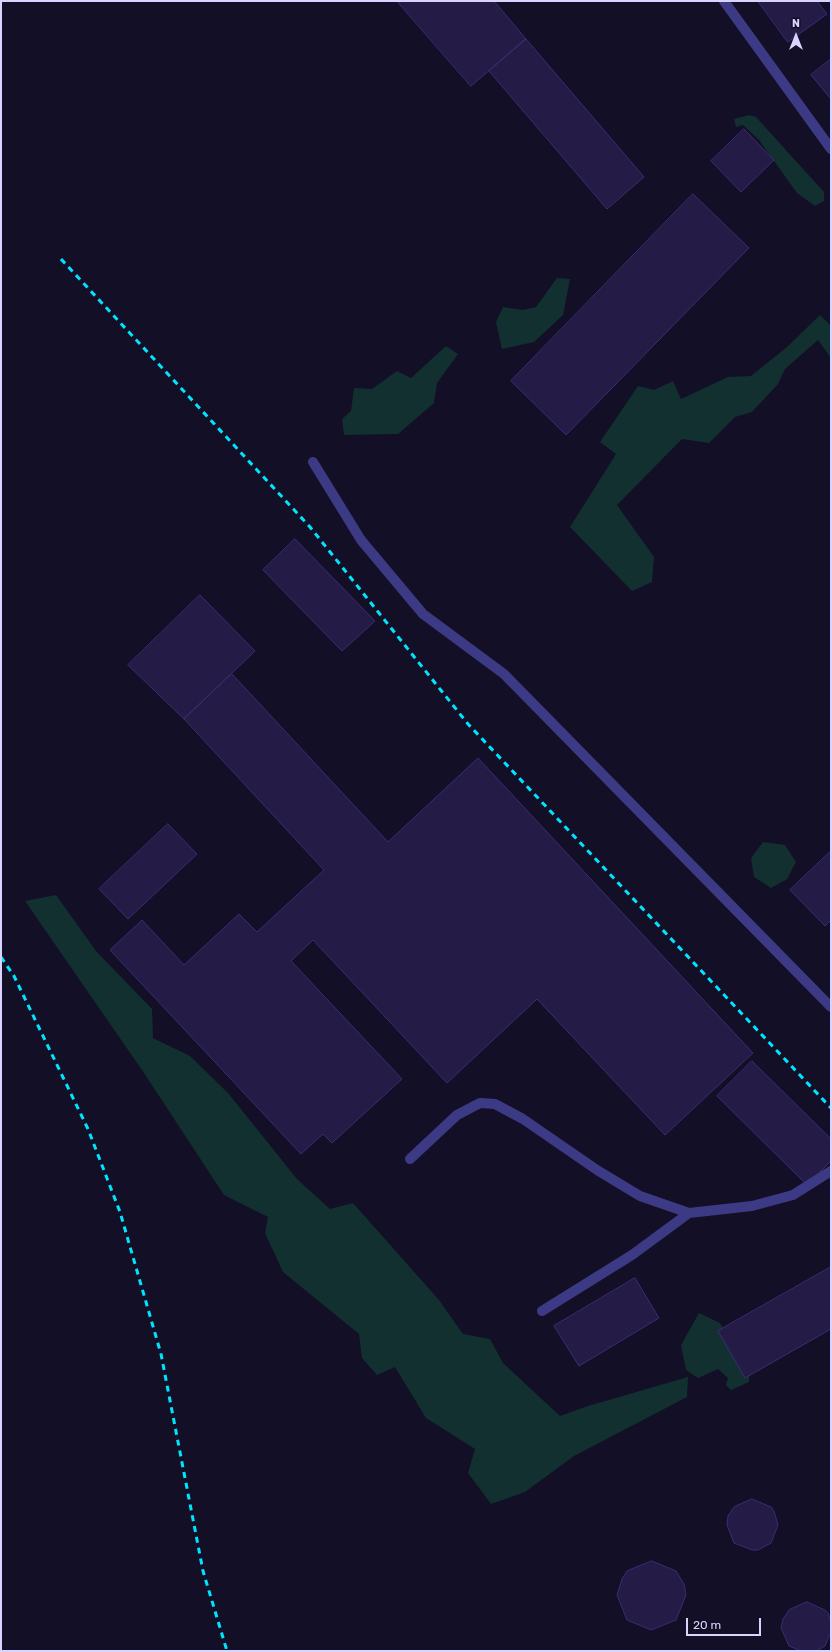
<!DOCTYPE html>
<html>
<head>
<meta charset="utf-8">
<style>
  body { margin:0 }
  #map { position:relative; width:832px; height:1652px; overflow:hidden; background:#130f26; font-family:Rubik,sans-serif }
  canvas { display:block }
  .frame { position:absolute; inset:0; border:2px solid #d9d4ff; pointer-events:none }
  .north { position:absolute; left:776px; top:16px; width:40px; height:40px; -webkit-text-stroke:3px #130f26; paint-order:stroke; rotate:0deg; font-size:11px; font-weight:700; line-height:16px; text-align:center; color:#d9d4ff }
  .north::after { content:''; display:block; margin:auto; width:14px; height:18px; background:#d9d4ff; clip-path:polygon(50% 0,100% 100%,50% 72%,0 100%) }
  .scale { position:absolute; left:686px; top:1618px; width:75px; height:18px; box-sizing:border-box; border:2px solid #d9d4ff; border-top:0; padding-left:5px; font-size:12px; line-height:14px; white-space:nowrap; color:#d9d4ff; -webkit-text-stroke:3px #130f26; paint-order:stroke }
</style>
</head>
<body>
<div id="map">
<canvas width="832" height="1652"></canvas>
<div class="frame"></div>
<div class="north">N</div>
<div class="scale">20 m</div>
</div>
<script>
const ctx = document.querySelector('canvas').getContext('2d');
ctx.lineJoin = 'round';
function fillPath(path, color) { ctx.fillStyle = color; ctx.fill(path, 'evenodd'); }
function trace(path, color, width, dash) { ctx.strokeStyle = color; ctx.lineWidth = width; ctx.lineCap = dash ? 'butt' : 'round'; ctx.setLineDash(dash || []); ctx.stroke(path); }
fillPath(new Path2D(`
  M749,115L756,117L824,192V201L815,206L797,193L759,140L743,125L736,127L734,119Z
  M557,278L570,279L563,315L534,342L502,349L496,322L503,307L523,310L536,307Z
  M820,315L831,326V358L818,340L785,369L778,384L752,412L735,417L709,443L682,439L617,505L654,557L652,582L632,591L570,527L616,454L600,442L638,386L654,390L673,381L681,399L728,377L751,376L787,347Z
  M446,346L458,354L437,383L434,403L398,434L344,435L342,419L351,411L354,388L372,389L397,371L411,378Z
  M763,842L785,845L796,862L787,879L771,888L754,877L751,858Z
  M56,895L96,951L152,1009L153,1038L190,1056L228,1093L297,1179L330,1209L353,1203L439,1300L463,1334L490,1339L503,1363L560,1416L588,1406L688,1377L687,1397L574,1456L525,1492L491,1504L468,1473L475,1449L426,1418L395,1367L377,1375L362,1358L359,1334L283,1272L265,1233L268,1217L224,1195L144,1073L25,901Z
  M699,1313L720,1323L736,1351L749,1364V1382L731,1390L726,1385L728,1378L718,1369L698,1378L686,1370L681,1345Z`), '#12302f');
const building = new Path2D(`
  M397,1H494L526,39L471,86Z
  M758,1H817L827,14L788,42Z
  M526,39L644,177L607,209L489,71Z
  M831,59V99L811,75Z
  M744,129L774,160L741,192L711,161Z
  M693,194L749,248L566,435L511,381Z
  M295,539L375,621L342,651L263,570Z
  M200,595L255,651L184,719L128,665Z
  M232,674L388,842L478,758L753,1053L665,1135L537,999L447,1083L313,940L291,961L402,1079L332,1143L323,1134L301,1154L110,950L142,920L184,965L239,914L257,932L324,870L184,719Z
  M168,824L197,854L128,919L99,889Z
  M831,851V920L825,926L790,890Z
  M752,1061L831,1139V1161L807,1185L717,1096Z
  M831,1267V1329L745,1378L718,1331Z
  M635,1278L659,1318L579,1366L554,1326Z
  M752,1499L771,1507L774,1511L778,1525L771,1543L758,1550H752L734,1543L727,1525L728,1516L734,1507Z
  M652,1561L676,1571L684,1584L686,1595L676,1620L651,1630L627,1620L617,1595L622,1579L627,1571Z
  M807,1602L825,1610L828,1613L831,1622V1632L825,1646L816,1651H801L789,1646L781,1628L783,1619L789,1610Z`);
fillPath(building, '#241b47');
trace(building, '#3b2d73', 1);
trace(new Path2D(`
  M410,1159L457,1115L480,1103L495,1104L523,1119L597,1170L640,1196L689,1213L752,1206L793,1195L831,1171
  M542,1311L632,1255L689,1213`), '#3d3a85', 10);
trace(new Path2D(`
  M724,1L831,149
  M313,462L361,540L423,614L504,674L831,1007`), '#3d3a85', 10);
trace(new Path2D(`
  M61,259L310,527L468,724L831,1108
  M1,957L14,976L88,1129L120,1212L161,1354L203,1571L227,1651`), '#00e5ff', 3, [6, 5]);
</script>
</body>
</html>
